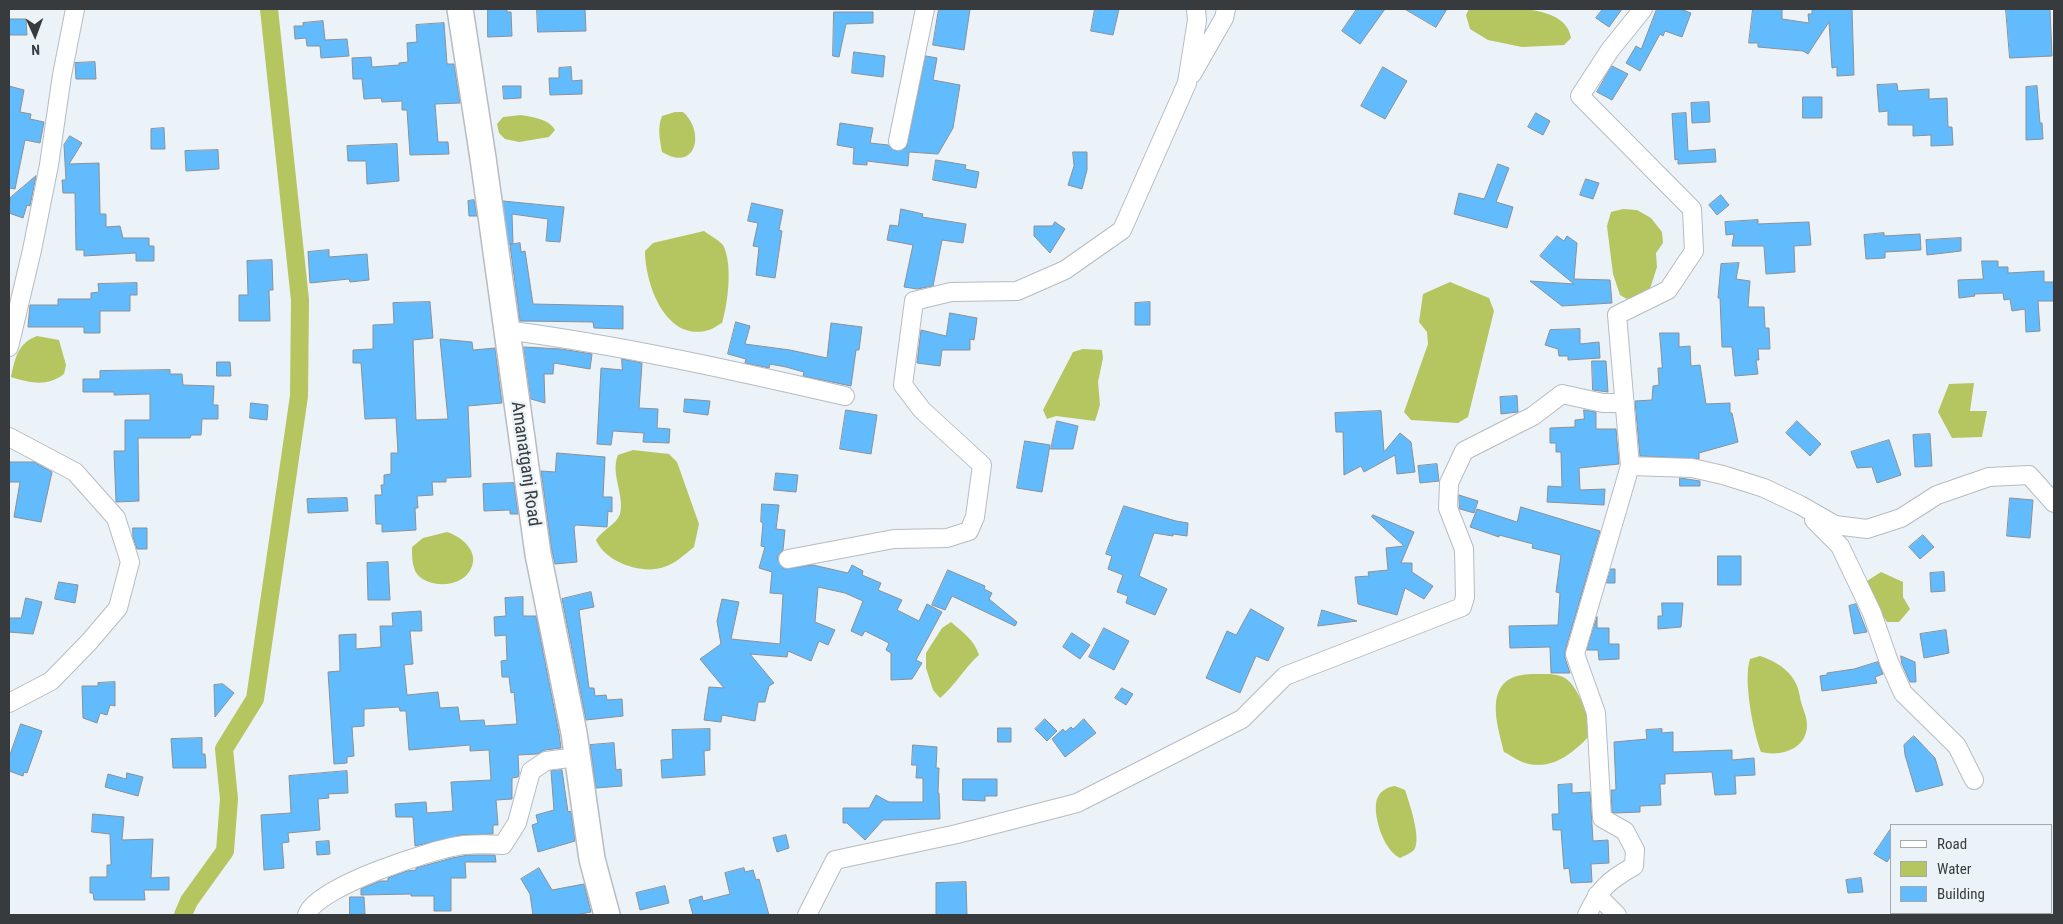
<!DOCTYPE html>
<html>
<head>
<meta charset="utf-8">
<style>
  body { margin:0 }
  #map { position:relative; width:2063px; height:924px; overflow:hidden; background:#ebf2f8; font-family:"Roboto Condensed",sans-serif }
  canvas { display:block }
  .frame { position:absolute; inset:0; border:10px solid #383b3d; pointer-events:none }
  .legend { position:absolute; left:1890px; top:824px; width:162px; height:90px; box-sizing:border-box; background:#ebf2f8; border:1px solid #a3a9ad; margin:0; padding:6px 9px; list-style:none; font-size:15px; color:#383b3d }
  .legend li { display:flex; align-items:center; gap:10px; height:25px }
  .legend b { width:25px; border:1px solid #a3a9ad }
  .north { position:absolute; left:10px; top:10px; width:50px; height:50px; -webkit-text-stroke:4px #ebf2f8; paint-order:stroke; rotate:178deg; font-size:14px; font-weight:700; line-height:20px; text-align:center; color:#383b3d }
  .north::after { content:''; display:block; margin:auto; width:18px; height:22px; background:#383b3d; clip-path:polygon(50% 0,100% 100%,50% 72%,0 100%) }
</style>
</head>
<body>
<div id="map">
<canvas width="2063" height="924"></canvas>
<div class="frame"></div>
<ul class="legend">
<li><b style="height:6px;background:#fff"></b>Road</li>
<li><b style="height:14px;background:#b5c560"></b>Water</li>
<li><b style="height:14px;background:#61bbfd"></b>Building</li>
</ul>
<div class="north">N</div>
</div>
<script>
const ctx = document.querySelector('canvas').getContext('2d');
ctx.lineJoin = 'round';
function fillPath(path, color) { ctx.fillStyle = color; ctx.fill(path, 'evenodd'); }
function trace(path, color, width, dash) { ctx.strokeStyle = color; ctx.lineWidth = width; ctx.lineCap = dash ? 'butt' : 'round'; ctx.setLineDash(dash || []); ctx.stroke(path); }
function label(font, color, halo, rows, align = 'center') {
  ctx.font = font + ' "Roboto Condensed",sans-serif'; ctx.lineWidth = 4.5; ctx.setLineDash([]); ctx.textBaseline = 'middle'; ctx.strokeStyle = halo; ctx.fillStyle = color; for (const [text, x, y, turn = 0] of rows) {
    ctx.save(); ctx.translate(x, y); ctx.rotate((+turn || 0) * Math.PI / 180); ctx.textAlign = isNaN(turn) ? turn : align; if (halo) ctx.strokeText(text, 0, 0); ctx.fillText(text, 0, 0); ctx.restore();
  }
}
fillPath(new Path2D(`
  M1469,9C1496,9 1566,1 1571,38L1564,45L1522,47L1488,40L1470,29L1466,15Z
  M675,112H683C705,131 697,173 662,152C660,140 657,128 662,116Z
  M521,115C533,117 549,119 555,130L549,137L519,142L505,139L499,133L497,124L503,117Z
  M1623,209L1637,210L1651,218L1662,232L1663,243L1656,253L1657,267L1649,292L1627,299L1620,295L1613,274L1607,226L1611,212Z
  M704,231C709,235 719,240 723,245C733,264 728,303 722,323C718,325 713,329 709,330C666,343 645,284 645,251L653,243Z
  M1450,282L1489,298L1494,311L1468,417L1458,423L1411,420L1404,412L1428,344L1427,332L1419,322L1423,294Z
  M37,336L59,340L66,365L64,374C47,387 31,383 11,377C15,358 18,343 37,336Z
  M1083,349L1102,350L1103,358L1098,382L1100,405L1095,421L1056,416L1047,419L1043,410L1073,352Z
  M1974,383L1970,411H1987L1982,437L1952,438L1938,412L1949,384Z
  M633,450L669,454L677,462L699,524L694,547C685,554 675,564 664,567C642,575 605,562 596,540C602,530 617,524 620,514C625,495 610,474 618,455Z
  M447,532C463,537 482,554 469,572C458,588 429,588 417,574C412,567 412,556 412,547L423,538Z
  M1881,572L1903,582V597L1910,609L1899,622H1887L1875,605L1867,581Z
  M951,622C963,633 974,639 979,655C964,668 955,686 940,698L933,690L926,668V653L942,628Z
  M1760,656C1772,660 1784,666 1792,677C1798,685 1799,692 1801,702C1803,709 1807,717 1807,725C1807,749 1781,757 1761,752C1753,731 1743,680 1750,659Z
  M1550,674C1555,675 1560,675 1565,678C1578,686 1590,719 1591,734C1575,751 1556,769 1529,764C1521,763 1512,756 1504,752C1499,730 1484,689 1514,677C1524,673 1538,674 1550,674Z
  M1395,786L1405,790C1409,802 1422,839 1414,850C1411,853 1404,856 1400,858C1384,851 1372,815 1377,799C1380,791 1387,787 1395,786Z`), '#b5c560');
trace(new Path2D(`
  M183,915L189,901L225,851L229,799L224,749L255,699L299,396L300,300L269,9`), '#b5c560', 18);
const building = new Path2D(`
  M488,9H507V12H511L512,36L488,37Z
  M537,9H585L586,31L538,32Z
  M939,9H970L964,50L933,45Z
  M1095,9H1119L1113,35L1091,31Z
  M1357,9H1385L1360,44L1342,31Z
  M1405,9H1447L1436,27Z
  M1603,9H1622L1609,27L1596,18Z
  M1657,9H1680L1691,13L1682,37L1665,31L1663,36L1660,34L1640,71L1626,63L1636,46L1641,49Z
  M1753,9H1782V19L1809,23L1808,14H1812V9H1852L1854,75L1837,76V67L1832,68L1829,22L1808,54L1803,51L1758,47V43H1749Z
  M2006,9H2050L2052,56L2010,58Z
  M834,12H873V23L846,24L839,57L833,56Z
  M9,19H26L27,35H9Z
  M323,21L325,40L347,39L349,56L321,58L320,46H307L306,38L295,39L294,26H303V23Z
  M444,23L447,64H454L460,103L435,104L438,142H448L449,154L410,155L407,110H402V101L382,102L381,98L364,99L362,79H353L352,58L371,57L372,67L399,65V63L408,62L407,43L417,42L416,25Z
  M854,52L885,56L883,77L852,73Z
  M926,56L937,58L933,80L960,85L953,128L938,154L909,152L908,166L867,161V165L853,164L854,148L837,145L840,123L873,128L870,143L888,145L896,151L906,148Z
  M95,62L96,79H76L75,63Z
  M1612,66L1628,74L1612,100L1597,92Z
  M571,67L572,81L582,80V94L550,95L549,78H559V68Z
  M1383,67L1407,81L1385,119L1361,106Z
  M1897,84L1898,91L1929,89V99L1947,98L1948,127H1952L1953,145L1931,146V135L1913,136V125H1888V111L1879,112L1877,85Z
  M9,86L24,90L20,112L31,114L30,119L44,122L40,143L25,140L15,189L9,188Z
  M503,86H521V98L504,99Z
  M2037,86L2040,123H2042L2043,139L2026,140V87Z
  M1803,97H1822V118H1803Z
  M1709,102L1710,122L1692,123L1691,103Z
  M1536,113L1550,121L1543,135L1528,127Z
  M1686,113L1688,151L1715,149L1716,162L1678,164V159L1675,160L1672,114Z
  M164,128L165,149H151V129Z
  M70,136L82,143L69,164L99,163L100,214H106V227L120,226L123,238H149V246H154V261H136V253L84,256V250H76L75,193H63L62,180H66L64,145Z
  M397,144L399,181L367,184L366,161H348L347,146Z
  M218,150L219,169L186,171L185,151Z
  M1073,152H1087V170L1082,189L1068,185L1074,166Z
  M936,160L966,165L965,169L979,172L976,188L933,180Z
  M1498,164L1509,168L1496,202L1513,207L1507,228L1454,214L1459,193L1484,199Z
  M36,176L30,206L27,205L23,218L9,213L10,198Z
  M1586,179L1599,183L1593,199L1580,195Z
  M1721,195L1729,205L1717,215L1709,205Z
  M474,200L477,216H469L468,201Z
  M503,201L564,207L560,242L546,241L548,219L512,214L513,244H509Z
  M752,203L783,210L779,230L782,231L775,278L756,275L759,247L753,246L758,223L748,221Z
  M901,209L923,214L922,217L966,224L963,243L942,240L933,286L917,289L904,287L913,245L887,240L890,225L898,226Z
  M1758,220V224L1809,222L1811,245L1794,246L1795,272L1766,274L1764,246H1732L1734,234L1726,235L1725,222Z
  M1055,222L1065,229L1050,253L1034,236V226H1052Z
  M1884,233V236L1920,234L1921,250L1885,252V258L1866,259L1864,235Z
  M1557,236L1564,241L1567,236L1577,243L1574,279L1610,280L1612,303L1562,306L1530,281L1574,284L1540,256Z
  M1961,238V251L1927,255L1926,240Z
  M520,243L521,252L525,251L533,304L623,306V329L594,328L593,322L520,321L510,245Z
  M329,250V257L367,254L369,280L350,282L349,279L310,283L308,252Z
  M272,260L273,290H269L270,321H239V295H248L247,261Z
  M1982,261H1998V267H2008V273L2044,271V282H2054V301H2038L2040,331L2026,332L2025,309L2012,311L2010,299L2004,300L2003,293L1974,294L1975,296L1959,298L1958,280L1983,279Z
  M1739,263L1736,279L1750,281L1748,307H1764L1765,328H1769L1770,349H1758L1759,360H1756L1758,374L1735,376L1732,347H1722L1720,298H1718L1721,264Z
  M137,283V295H130V311H100V333H84V327H28L30,305H58V299H91V293L99,292L98,284Z
  M430,302L433,338L413,340L416,420L448,419L440,339L472,342L473,350L495,348L502,403L468,406L471,477L446,478V482H432L433,495L417,496L418,508H415L416,530L382,532V524H376L375,495H382L381,485H384V475L391,474V453H398L396,418L365,419L361,363H353V350L373,349V325L394,324L393,303Z
  M1150,302V325H1135V303Z
  M950,313L977,318L974,340L970,339V350H942L940,366L917,363L921,330L946,336Z
  M736,322L750,326L745,344L790,350L827,358L831,323L862,327L859,350H856L851,386L803,376L804,372L786,367L770,364L769,368L745,363L746,359L728,354Z
  M1580,329V344L1599,342L1600,358L1568,360V356H1559L1558,349L1545,345L1550,330Z
  M1660,333H1679V347L1690,346L1691,366L1700,365L1706,404L1730,403V413H1732L1738,442L1699,453V459L1640,456L1635,401L1652,400L1653,386L1659,385L1658,368H1662Z
  M524,347L561,349L592,354L590,369L554,363L553,374H544L545,403L531,399Z
  M622,359L642,363L639,408L658,409L657,428L670,429L669,443L643,442L644,433L613,431L611,445L597,444L601,368L622,370Z
  M1592,361H1606L1608,392L1593,390Z
  M217,362H230L231,376H217Z
  M170,370V374H182L183,385L214,386L213,405H218V419H202L201,435H191L190,438H138L139,501L116,502L114,451H125V420H150V394L114,395V392H83V379H100V371Z
  M1517,396L1518,412L1501,414L1500,397Z
  M685,399L710,401L708,415L684,412Z
  M251,403L268,405L267,420L250,418Z
  M846,410L877,415L871,454L840,449Z
  M1584,410L1596,412V429H1616L1619,464L1579,468L1580,490L1605,489L1604,505L1547,502L1548,486L1562,487L1561,452H1556V443H1550V428L1575,427V420L1584,419Z
  M1381,411L1384,452L1400,433L1411,442L1415,472L1397,474L1395,455L1364,472L1361,466L1344,475L1343,432H1336L1335,413Z
  M1057,421L1078,426L1073,449H1051Z
  M1797,421L1821,444L1810,456L1786,433Z
  M1930,434L1932,466L1915,467L1913,435Z
  M1889,440L1901,475L1877,483L1872,467L1857,468L1851,452Z
  M1025,441L1050,445L1042,492L1017,488Z
  M557,453L605,457L603,497H612V512L608,511L607,527L576,525L574,527L577,562L555,564L552,552L541,471L555,472Z
  M10,462H34L52,472L41,522L14,517L20,482H10Z
  M1437,464L1439,481L1420,483L1418,466Z
  M776,473L798,475L796,492L774,490Z
  M1680,478L1700,481V486H1680Z
  M514,483L518,514H510V510L484,511L483,484Z
  M1459,495L1478,501L1474,513L1460,509Z
  M347,498L348,511L308,513L307,499Z
  M2010,498L2033,500L2030,538L2007,536Z
  M762,504L779,505L776,529L785,530L783,550L778,555V560L784,569L813,565L848,573L852,565L863,571L862,575L881,583L878,590L902,600L897,610L919,621L927,604L942,612L916,660L922,663L912,679L891,680V653L886,650L889,643L865,631L862,636L851,631L863,601L845,593L818,587L815,622L835,630L828,645L819,641L811,661L788,651L787,657L750,654L774,683L769,686L765,702H758L755,721L722,715L721,722L704,720L709,687L724,688L700,659L721,644L717,621L722,599L739,602L731,639L780,644L783,594L770,593L772,572L759,568L765,547L761,546L763,523L761,522Z
  M1124,506L1176,521L1188,523L1187,536L1173,534V536L1154,533L1139,576L1167,589L1155,615L1126,603L1128,596L1117,592L1123,575L1108,569L1112,556L1106,554Z
  M1521,507L1600,531L1565,651V658L1570,673H1551L1550,647L1510,648L1509,626L1558,625L1560,593L1556,592L1561,555L1532,548L1533,544L1499,535V537L1470,527L1477,509L1517,522Z
  M1373,515L1414,532L1401,563H1412V572L1433,586L1424,599L1405,588L1397,615L1358,604L1355,577L1369,576L1368,572L1388,570L1386,548L1404,546L1372,517Z
  M133,528H147V549H137L133,537Z
  M1923,535L1934,547L1920,559L1909,547Z
  M1718,556H1741V585H1718Z
  M388,562L390,600H368L367,563Z
  M1611,569H1615V583H1607Z
  M948,570L985,586L984,589L992,593L989,599L1017,622L1015,626L952,596L945,610L932,605Z
  M1944,572L1945,591L1931,592L1930,573Z
  M59,582L78,585L75,603L55,599Z
  M591,592L594,607L579,610L589,688H594L595,696L606,695L607,700L622,699L623,716L586,720L562,599Z
  M523,597V616H536L559,733L561,748L545,750L537,754L518,755L519,774L518,777L512,778V799L496,800L498,825H493V834L462,835L415,846L413,817H396L395,804L426,802L427,813L453,811L451,782L491,780L489,750L470,751V745L409,750L406,711H400L399,707L364,709V726L352,727L354,756L347,757V763L334,764L328,672L340,671L339,635L356,634V649L381,647L380,626H393L392,613L421,611L422,631H410L413,664L404,665L407,695L438,692L440,708L458,707L460,721L484,720L485,726L517,724L514,692L511,693L509,677H502L501,661L507,660L506,635L495,636L494,617L506,616L505,598Z
  M26,598L42,602L33,634L9,632V618H21Z
  M1662,603H1683L1681,627L1658,629V616H1662Z
  M1856,604L1867,632L1854,634L1849,606Z
  M1251,609L1284,628L1268,661L1256,656L1240,693L1206,678L1227,631L1236,635Z
  M1322,610L1357,621L1318,626Z
  M1597,617V628H1609V644H1619V659L1599,660L1598,650H1587Z
  M1104,628L1129,641L1114,670L1089,657Z
  M1946,630L1949,653L1924,658L1920,634Z
  M1072,633L1090,645L1080,659L1063,647Z
  M1901,656L1915,662L1916,682H1910L1902,664Z
  M1878,662L1883,674L1875,677L1877,683L1822,691L1820,676L1827,675V673L1854,669Z
  M115,682V706L110,705L107,715L100,713L97,723L83,718L82,686H98V683Z
  M223,684L234,693L215,717L214,685Z
  M1122,688L1133,694L1126,705L1115,698Z
  M1045,719L1057,731L1047,741L1035,729Z
  M1084,719L1096,733L1065,757L1052,739L1063,729L1065,732L1071,727L1073,729Z
  M21,724L42,731L27,773L24,772L23,776L9,771V758Z
  M998,728H1011V742H998Z
  M710,729V750L704,751L705,775L662,778L661,760L673,759L672,730Z
  M1662,729V733L1673,732V752L1732,750V760L1754,758L1755,775L1735,776L1736,794L1715,795L1712,772L1665,774V784H1660L1661,805L1640,806V812L1615,813L1612,812L1611,790H1616L1614,742L1647,739L1646,730Z
  M1914,736L1935,758L1943,785L1916,792L1905,755L1904,745Z
  M202,738V754H205L206,768H173L171,739Z
  M614,743L616,770L621,769L622,786L596,788L590,745Z
  M913,745L937,747L936,768H939L938,793H939L940,819L883,820L865,840L847,823H843V808H869L876,795L889,802H923V778H916L917,765H912Z
  M562,770L568,812L571,811L575,841L538,852L532,825L538,823L536,815L554,810L551,771Z
  M347,771L348,793L328,794L329,798L318,799L320,830L288,833L289,842L282,843L284,868L264,870L261,815L291,813L289,776Z
  M127,773L143,777L138,796L105,787L108,774L126,779Z
  M963,779H997V796H985V801L963,800Z
  M1572,784V793L1590,792L1593,841L1608,840L1609,863L1591,864L1592,882L1571,883L1569,868L1564,869L1561,830H1553L1552,814H1559L1558,785Z
  M93,814L124,817L122,840L153,839L151,878L169,877V890H144L145,900H94L93,893H90V877H107V865H111L110,834L92,832Z
  M1892,827V854L1887,862L1874,854Z
  M786,835L789,848L777,852L773,838Z
  M329,841L330,854L317,855L316,842Z
  M469,855H495L496,862H465L466,878H451V911H434V896H411V894L361,895V889L380,881H388V878L407,871L416,870V868L452,858Z
  M539,868L552,890L584,884L591,912L576,915H533L530,894L521,879Z
  M744,868L745,872L753,870L756,880L759,879L769,915H693L689,900L702,896L703,901L730,894L725,873Z
  M1861,878L1863,892L1848,893L1846,880Z
  M966,882L967,915H936V883Z
  M665,886L669,903L640,910L636,893Z
  M350,897H364L365,914L350,915Z`);
fillPath(building, '#61bbfd');
trace(building, '#8b9196', 1);
const street = new Path2D(`
  M1192,74L1224,18L1226,9
  M898,141L925,9
  M505,330C620,345 732,370 845,396
  M9,347L32,250L49,165L62,75L75,9
  M9,437L75,472L116,518L130,562L118,608L89,642L51,681L9,703
  M1630,466L1692,468L1723,475L1764,488L1800,505L1835,525L1867,529L1901,518L1937,495L1989,477L2029,475L2054,503
  M1814,520L1840,546L1872,613L1889,662L1903,693L1957,746L1974,780
  M788,559L894,539L947,538L969,531L975,517L982,465L922,410L903,385L914,301L951,292L1017,291L1065,270L1122,230L1187,83L1197,20L1196,9
  M1597,895L1617,915
  M307,915C315,887 435,848 464,845C477,844 490,844 503,845L517,823L531,771L546,761L577,757
  M807,915L835,860L957,834L1077,803L1242,719L1285,676L1462,607L1465,597L1464,549L1448,508L1449,483L1464,451L1533,416L1562,394L1603,403H1625
  M1587,915C1600,888 1608,881 1634,866L1635,850L1625,831L1602,818L1596,713L1575,654L1630,466L1617,315L1668,290L1694,251L1692,209L1580,96L1610,50L1643,9
  M1942,915L1950,913L1968,915`);
const secondary = new Path2D(`
  M460,9L483,158L538,554L574,733L592,859L607,915`);
trace(street, '#b6bcc2', 20);
trace(secondary, '#b6bcc2', 28);
trace(street, '#fff', 18);
trace(secondary, '#fff', 25);
label('18px', '#383b3d', '#ebf2f8', [
  ["Amanatganj Road",525,464,82]
]);
</script>
</body>
</html>
